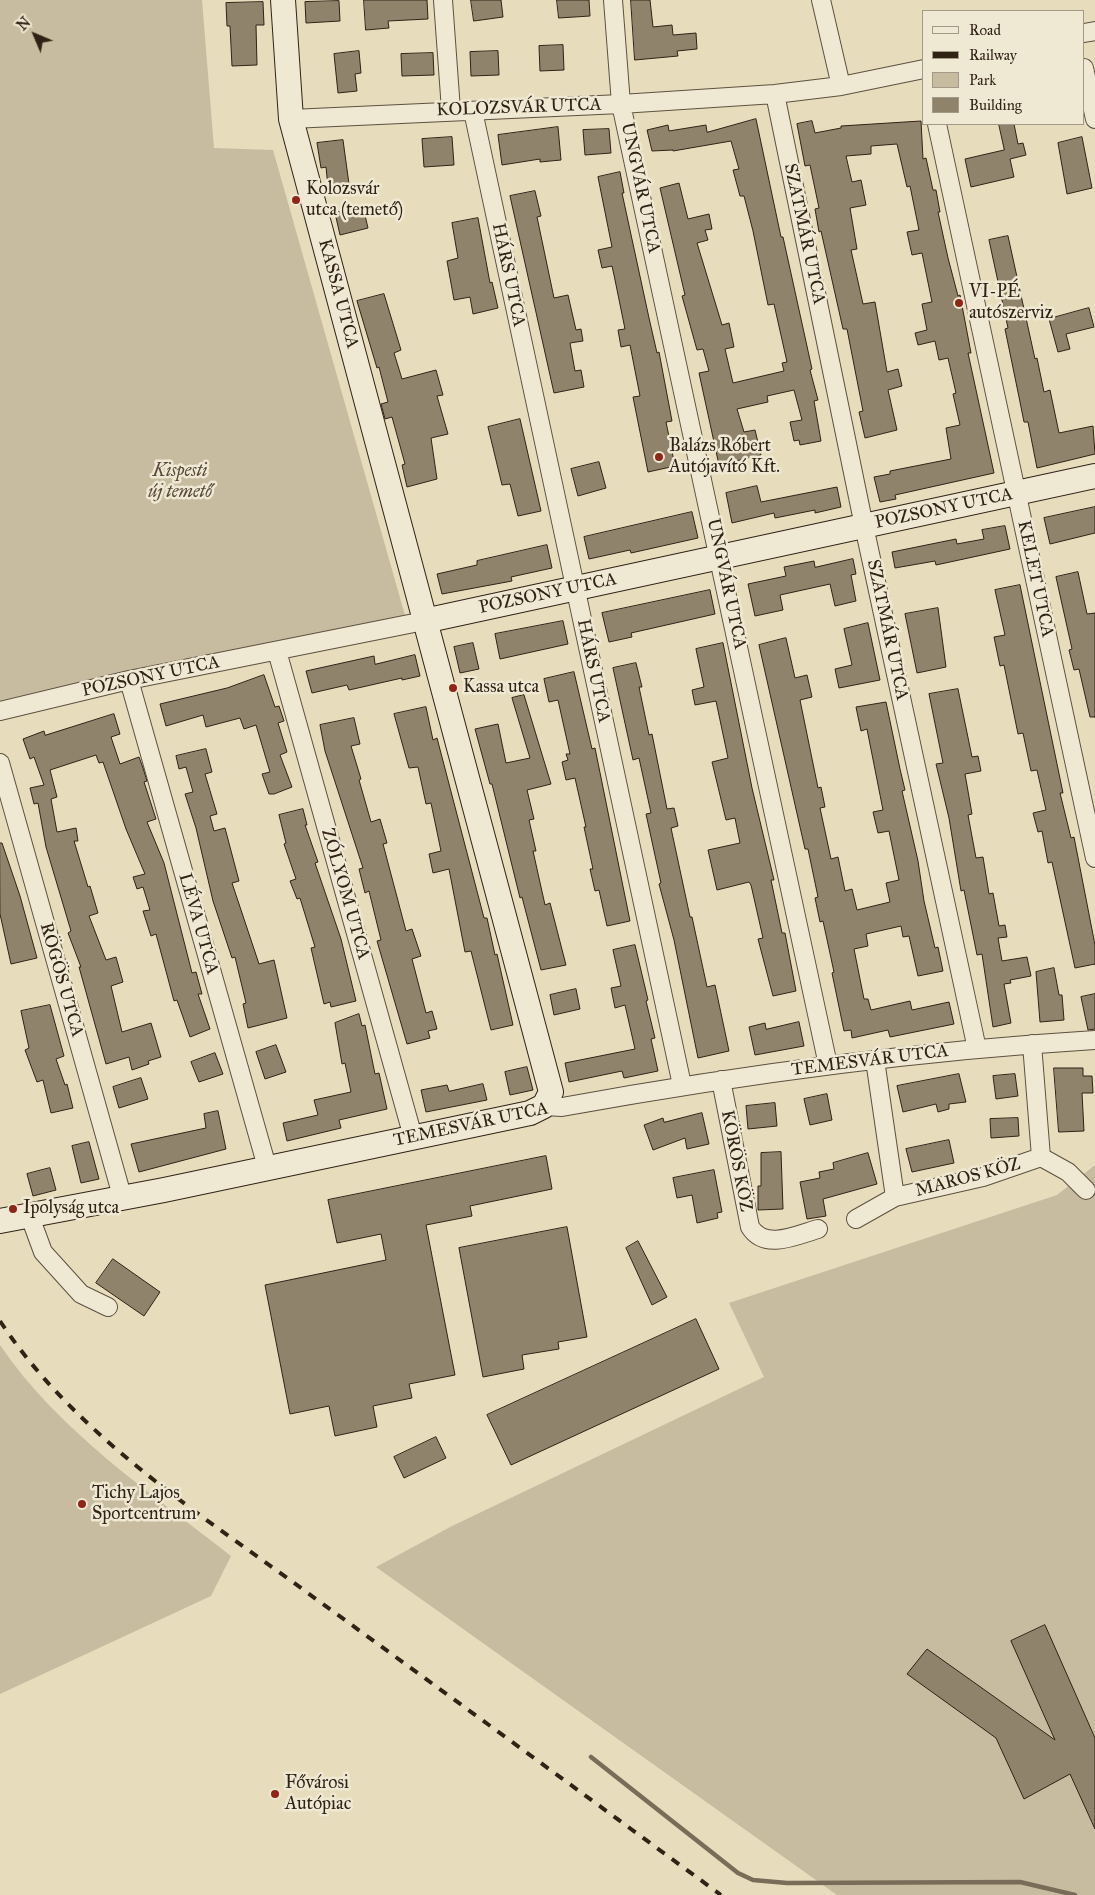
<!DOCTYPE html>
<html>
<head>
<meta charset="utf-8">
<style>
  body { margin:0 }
  #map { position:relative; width:1095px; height:1895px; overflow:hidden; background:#e7dcbc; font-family:"IM FELL Great Primer",serif }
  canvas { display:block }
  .legend { position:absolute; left:922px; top:10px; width:162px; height:115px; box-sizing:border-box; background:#efe8d3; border:1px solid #a39987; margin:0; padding:6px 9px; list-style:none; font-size:15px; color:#312216 }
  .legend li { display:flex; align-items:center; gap:10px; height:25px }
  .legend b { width:25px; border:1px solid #a39987 }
  .north { position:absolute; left:10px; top:10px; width:50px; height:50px; -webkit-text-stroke:4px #efe8d3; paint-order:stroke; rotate:315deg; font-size:14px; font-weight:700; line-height:20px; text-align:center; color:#312216 }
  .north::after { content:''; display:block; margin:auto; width:18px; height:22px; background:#312216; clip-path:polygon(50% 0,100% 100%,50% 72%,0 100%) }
</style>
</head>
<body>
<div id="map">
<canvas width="1095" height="1895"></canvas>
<ul class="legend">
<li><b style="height:6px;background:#efe8d3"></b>Road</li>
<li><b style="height:6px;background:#312216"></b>Railway</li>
<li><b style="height:14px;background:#c8bca0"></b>Park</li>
<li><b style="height:14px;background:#90836c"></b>Building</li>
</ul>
<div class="north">N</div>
</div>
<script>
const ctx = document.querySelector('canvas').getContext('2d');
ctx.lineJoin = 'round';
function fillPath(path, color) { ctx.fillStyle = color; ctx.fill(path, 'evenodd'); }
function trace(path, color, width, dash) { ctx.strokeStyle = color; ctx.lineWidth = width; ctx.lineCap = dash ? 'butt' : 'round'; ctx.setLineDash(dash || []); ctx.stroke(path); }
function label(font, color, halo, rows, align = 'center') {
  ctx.font = font + ' "IM FELL Great Primer",serif'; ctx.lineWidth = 5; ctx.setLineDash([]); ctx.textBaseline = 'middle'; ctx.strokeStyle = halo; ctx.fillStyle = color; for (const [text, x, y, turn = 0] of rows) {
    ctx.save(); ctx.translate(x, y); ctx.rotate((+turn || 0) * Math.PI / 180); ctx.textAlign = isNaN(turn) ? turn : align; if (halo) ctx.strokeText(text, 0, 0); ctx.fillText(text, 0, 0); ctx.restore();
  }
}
fillPath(new Path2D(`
  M0,0H202L214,148L273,150L406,619L0,713Z
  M1095,1165V1895H837L376,1567L452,1526L764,1377L729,1303L1057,1195Z
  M0,1345C59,1432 150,1492 231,1556L211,1596L0,1694Z`), '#c8bca0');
trace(new Path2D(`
  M591,1757L738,1873L753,1880L787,1883L1020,1882L1075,1895`), '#796c58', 4.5);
const building = new Path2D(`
  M364,0H427L428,19L388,21L389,28L366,30Z
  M471,0H501L503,17L474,21Z
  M557,0H589L590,16L559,18Z
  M631,0H650L653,27L672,25L673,35L696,33L697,49L677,51L678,56L635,60Z
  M339,1L340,21L306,23L305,2Z
  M263,2L264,25H256L257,65L232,66L230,26H227L226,3Z
  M563,45L564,70L540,71L539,46Z
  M359,51L361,73L355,74L357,91L338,93L334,54Z
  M498,51L499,75L471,76L470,52Z
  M433,53L434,75L402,76L401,54Z
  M756,119L781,237H783L812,369L810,370L818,400L814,401L821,441L800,445L799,440L794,441L790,422L802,420L794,390L767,396L768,402L737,409L744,432L755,430L761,455L719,465L699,373L709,371L703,349L697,350L682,296L685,295L660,188L679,183L688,219L709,214L712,229L705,230L708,240L697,243L722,325L729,323L734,347L725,349L733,383L784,371L782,363L787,362L774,304L768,305L753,231L744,196H740L733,170L739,169L731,141L673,151V150L652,151L647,130L668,125L669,131L706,125L707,132Z
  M812,121L815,133L841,128V126L921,121L923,159L926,158L933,190H936L940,212H938L948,258L958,296L960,295L971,353H968L994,473L895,495L896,499L880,502L874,477L890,474V471L951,459L946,428L960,425L953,394L956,393L948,358L939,360L935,341L918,345L915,333L927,330L922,304L932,302L922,253L912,255L907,232L919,230L910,186L907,187L897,144L871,146V154L846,156L852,182L861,180L866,205L850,208L857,249L851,250L863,304L875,302L887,372L898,369L902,386L888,390L897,430L865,438L859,412L863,411L847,329H843L821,231L819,232L815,209L819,208L810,165L805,166L797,124Z
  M999,124H1014L1018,144L1023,143L1026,155L1010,159L1014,177L971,187L965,159L1004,150Z
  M558,127L561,160L540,162V159L502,165L498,135Z
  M609,129L611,153L585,155L583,130Z
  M452,137L454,165L424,167L422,139Z
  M1082,137L1092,188L1067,194L1058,143Z
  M343,140L349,184L328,187L326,167L321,168L317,143Z
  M620,172L624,193H622L649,318L657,353L659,352L672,421L666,422L675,466L648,472L633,397L640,396L630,345L621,347L618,330L625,329L614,275L612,266L602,268L598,250L612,247L598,177Z
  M535,191L541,216L537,217L554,298L568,295L576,330L581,329L583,341L570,343L575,371L581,370L584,387L554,393L510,196Z
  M363,207L368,228L340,235L335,213Z
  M478,218L490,283L492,282L498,308L473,314L470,297L454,300L447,261L458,258L452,223Z
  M1008,236L1035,359L1037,358L1044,392L1050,390L1059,433L1093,426L1095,454L1037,468L1028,422H1024L1019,397L1005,329L1008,328L989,240Z
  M384,294L401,350L394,353L402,379L436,370L443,395L437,396L448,434L431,438L437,479L407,487L402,465L405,464L392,417L385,419L381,404L388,402L379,367L377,368L357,301Z
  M1089,308L1094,327L1066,334L1070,349L1058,352L1049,319Z
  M520,419L541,511L518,516L510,484L502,485L488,427Z
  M599,462L606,488L578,496L571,469Z
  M757,486L761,502L837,487L841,507L815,513V510L775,518L774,513L732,523L726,493Z
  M1095,507V533L1050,544L1044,518Z
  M692,512L698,538L631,553L630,550L589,559L584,537Z
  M1005,526L1010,549L936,565L935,561L895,568L892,552L956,539L957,544L984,539L982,530Z
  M547,545L552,568L511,577L512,581L442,594L437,574L477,565V561Z
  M853,559L856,574L851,575L856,601L835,606L830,584L780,595L783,610L755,616L748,584L786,576L784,567L814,561L815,567Z
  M1078,572L1087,614L1095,613V717H1090L1079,669L1074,670L1069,650L1072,649L1056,577Z
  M1020,585L1063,793H1060L1071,838L1074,837L1095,945V964L1075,968L1052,862L1048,863L1042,831L1038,832L1033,813L1046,810L1037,770L1031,771L1023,733L1018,734L1004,665L1000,666L994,637L1005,635L995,590Z
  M710,590L715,614L631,633L632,637L609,642L602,613Z
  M938,608L946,667L917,673L905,614Z
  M563,621L568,644L500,659L495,634Z
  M868,623L880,680L839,688L835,669L852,665L844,629Z
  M786,638L795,678L807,675L812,697L800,700L818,788L821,787L825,807L820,808L831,859L838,857L845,891L852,889L857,910L890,902L886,883L899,880L889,831L878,833L873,812L883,810L867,729L861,731L856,707L886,702L900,769L905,790L902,791L918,861L924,901L935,948L938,947L943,971L918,976L909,936L903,937L901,926L866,934L868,946L854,949L864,999H868L871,1010L910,1001L912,1010L949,1002L954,1024L890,1037L888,1030L852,1038L851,1030L844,1031L832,973L834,972L823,921L820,922L815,898L818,897L808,849H805L759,645Z
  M473,643L479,669L460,673L454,647Z
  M723,643L752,788L774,880H771L782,933H785L796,991L773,996L758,939L763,938L751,885L749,882L717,890L708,850L740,843L735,818L726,820L712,762L728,758L716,701L695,705L692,690L704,687L696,649Z
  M415,655L420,676L402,680V678L349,690L347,685L312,693L306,671L374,656L375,664Z
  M636,663L642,687H639L649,735L652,734L667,809L674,808L678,826L671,828L690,917H692L707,987L715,985L729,1051L698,1058L674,940L659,884L661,883L646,814L651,813L639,758L633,760L613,668Z
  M574,672L592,749L595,748L630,921L607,926L599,890L595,891L590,869H593L584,827H586L575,778L566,780L562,762L568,760L566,754H570L558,700L549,702L544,679Z
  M264,675L275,707L279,706L284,721L278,723L287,752L280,755L292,787L274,794H269L262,774L270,772L256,725L244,729L240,718L206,727L203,715L166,726L160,704L227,688Z
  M958,689L972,757L978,756L981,771L965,774L972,814L968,815L976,858L983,857L989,894L993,893L999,926L1005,925L1007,937L998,938L1002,961L1027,957L1031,976L1010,980L1011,983L1004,984L1011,1023L993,1027L982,954L977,955L964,890L961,891L949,818L936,764L943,763L929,694Z
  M524,695L551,784L527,790L534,819L529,820L536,851H533L545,905L550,903L566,965L541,970L522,897L520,898L492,784H490L475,729L498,724L506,763L530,758L512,698Z
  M426,707L433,740L437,738L484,918H487L495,955L497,954L513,1025L491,1030L471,951L465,952L449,869L433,873L429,854L441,851L431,803L426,804L418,767L409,768L394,714Z
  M114,714L120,734L111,737L120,764L139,757L143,768L147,781L144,782L156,819L147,822L164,863L192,973L196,972L202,994H198L210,1029L190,1037L177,1000L174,1001L156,934L151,936L143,911L150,910L143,887L137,889L133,877L145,874L126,829L103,762L99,763L96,755L50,770L57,797L51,799L57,832L76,828L78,841H74L88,887L90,886L98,913L89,916L106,960L116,957L123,982L111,986L122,1032L151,1023L161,1057L148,1061L149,1064L132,1070L129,1057L106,1064L79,967H81L68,933L71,931L46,847L38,803L34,804L30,788L44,785L34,757L30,759L23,739L44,731L45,735Z
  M354,718L360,744L351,746L361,779L359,780L371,822L380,819L387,843L383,844L406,931L412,929L421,956L412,959L426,1013L432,1011L437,1029L428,1031L430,1038L407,1044L377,941L381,940L369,891L365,893L359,869L363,868L325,751L320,725Z
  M206,749L212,772L205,774L217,814L210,816L214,831L225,828L239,881L232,883L259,964L274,960L287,1018L248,1028L243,1004L246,1003L235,957L232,958L213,901L196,828L185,794L193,792L186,767L179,769L176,756Z
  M303,809L307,825H305L318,862L315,863L341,939L356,1001L331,1007L330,1002L324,1004L311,948L315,947L300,898L297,899L290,881L296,879L284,844L286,843L279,815Z
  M0,843H2L20,896L37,958L11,964L0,914Z
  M635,945L648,1000L646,1001L655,1038L651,1039L658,1071L624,1078L622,1071L569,1082L565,1063L635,1049L625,1005L615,1008L611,988L621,986L613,950Z
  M1054,968L1059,995H1062L1064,1020L1040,1022L1036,972Z
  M576,989L580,1009L554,1015L550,995Z
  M1095,994V1029L1088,1030L1081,997Z
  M50,1005L64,1056L56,1059L65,1085L67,1084L73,1108L51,1113L43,1080L37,1082L25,1050L29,1048L21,1011Z
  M359,1014L362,1026L365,1025L375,1074L379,1073L387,1109L339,1120L341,1128L287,1141L283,1123L318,1115L314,1100L351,1092L345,1063L342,1064L335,1023Z
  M799,1022L804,1046L755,1055L749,1027L765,1023L766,1029Z
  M276,1045L286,1072L265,1079L256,1052Z
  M215,1053L223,1074L199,1082L191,1062Z
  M527,1067L533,1090L510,1095L505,1072Z
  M1054,1068H1083V1076H1092L1093,1093H1082L1084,1131L1059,1132Z
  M959,1074L966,1102L949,1104V1109L938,1112L936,1104L903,1112L897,1086Z
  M1015,1074L1018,1096L996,1099L993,1076Z
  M141,1078L148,1099L119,1108L113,1087Z
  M483,1084L487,1100L426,1112L421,1090L447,1085L449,1091Z
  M827,1094L832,1120L810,1125L804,1099Z
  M775,1103L777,1126L748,1129L746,1106Z
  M218,1111L226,1149L139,1172L131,1144L206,1128L204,1114Z
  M702,1113L709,1144L687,1149L685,1138L653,1150L644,1125L663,1118L664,1122Z
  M1018,1118L1019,1136L991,1138L990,1119Z
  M949,1140L954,1163L912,1172L906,1149Z
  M89,1142L99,1179L81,1183L72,1146Z
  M781,1152L783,1209L758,1210V1186H761V1153Z
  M868,1153L877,1184L823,1199L826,1216L807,1219L800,1182L820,1178L819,1172L834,1169L833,1163Z
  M546,1156L552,1189L470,1206L472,1216L426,1225L455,1375L409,1384L412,1398L373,1406L377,1427L335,1436L329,1406L290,1414L265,1285L386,1260L381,1234L337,1243L328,1200Z
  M50,1168L56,1190L33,1196L27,1174Z
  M714,1170L722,1212L717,1213L718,1218L697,1223L692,1195L677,1198L673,1178Z
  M567,1227L587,1337L558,1342L559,1349L522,1355L524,1369L483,1377L459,1248Z
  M638,1241L667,1297L652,1305L626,1248Z
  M113,1259L160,1292L144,1316L96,1283Z
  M696,1319L719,1369L511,1465L487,1415Z
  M436,1437L446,1458L404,1478L394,1457Z
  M1045,1625L1095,1738V1829L1070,1774L1024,1799L996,1738L907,1674L927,1649L1055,1740L1011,1641Z`);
fillPath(building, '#90836c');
trace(building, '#312216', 1);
const street = new Path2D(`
  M443,0L451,110
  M613,0L621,104L828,1065
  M821,0L841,86
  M1084,33L1095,31
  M1084,68L1095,119
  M775,94L864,526L977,1049
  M473,111L682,1085
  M291,119L621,104L775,94L841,86L924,69
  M937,124L1095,858
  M277,651L413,1137
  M129,680L267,1167
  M0,711L129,680L424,621
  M0,763L122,1196
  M1032,1044L1041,1157L1068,1172L1086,1190
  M875,1060L895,1197L983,1177L1041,1157
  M721,1080L750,1227C765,1251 797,1235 818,1229
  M544,1106L562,1107C738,1075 916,1051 1095,1040
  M29,1214L43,1252L81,1294L108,1307
  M856,1219L895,1197`);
const secondary = new Path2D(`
  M424,621L1095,476
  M0,1221L164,1190L530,1113L544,1106L551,1092L291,119L283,0`);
trace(street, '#5e5040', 20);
trace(secondary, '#312216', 26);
trace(street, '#efe8d3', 18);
trace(secondary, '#efe8d3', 24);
trace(new Path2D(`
  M0,1321C77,1438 205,1517 316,1599C451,1697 586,1796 721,1895`), '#312216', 4, [9, 9]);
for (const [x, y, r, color] of [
  [296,200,5,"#8f2418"],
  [959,303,5,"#8f2418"],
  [659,457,5,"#8f2418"],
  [453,688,5,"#8f2418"],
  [13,1209,5,"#8f2418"],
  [82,1504,5,"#8f2418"],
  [275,1794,5,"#8f2418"]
]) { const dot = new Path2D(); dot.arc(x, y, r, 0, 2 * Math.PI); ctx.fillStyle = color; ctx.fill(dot); trace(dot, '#efe8d3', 2); }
label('18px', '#312216', '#efe8d3', [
  ["KOLOZSVÁR UTCA",519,108,-2],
  ["UNGVÁR UTCA",640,188,78],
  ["SZATMÁR UTCA",804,234,78],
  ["HÁRS UTCA",508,275,78],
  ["KASSA UTCA",338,294,75],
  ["POZSONY UTCA",944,509,-12],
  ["KELET UTCA",1035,579,78],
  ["UNGVÁR UTCA",726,584,78],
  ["POZSONY UTCA",548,594,-12],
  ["SZATMÁR UTCA",887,630,78],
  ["HÁRS UTCA",593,671,78],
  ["POZSONY UTCA",151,677,-12],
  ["ZÓLYOM UTCA",345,894,74],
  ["LÉVA UTCA",198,924,74],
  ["RÖGÖS UTCA",61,980,74],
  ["TEMESVÁR UTCA",870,1061,-7],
  ["TEMESVÁR UTCA",471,1125,-12],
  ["KÖRÖS KÖZ",736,1161,79],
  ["MAROS KÖZ",968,1178,-15]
]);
label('18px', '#312216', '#efe8d3', [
  ["Kolozsvár",306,190],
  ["utca (temető)",306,211],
  ["VI-PÉ",969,293],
  ["autószerviz",969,314],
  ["Balázs Róbert",669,447],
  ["Autójavító Kft.",669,468],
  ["Kassa utca",463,688],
  ["Ipolyság utca",23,1209],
  ["Tichy Lajos",92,1494],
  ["Sportcentrum",92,1515],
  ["Fővárosi",285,1784],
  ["Autópiac",285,1805]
], 'left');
label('italic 18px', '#574838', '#efe8d3', [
  ["Kispesti",180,472],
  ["új temető",180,493]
]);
</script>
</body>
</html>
